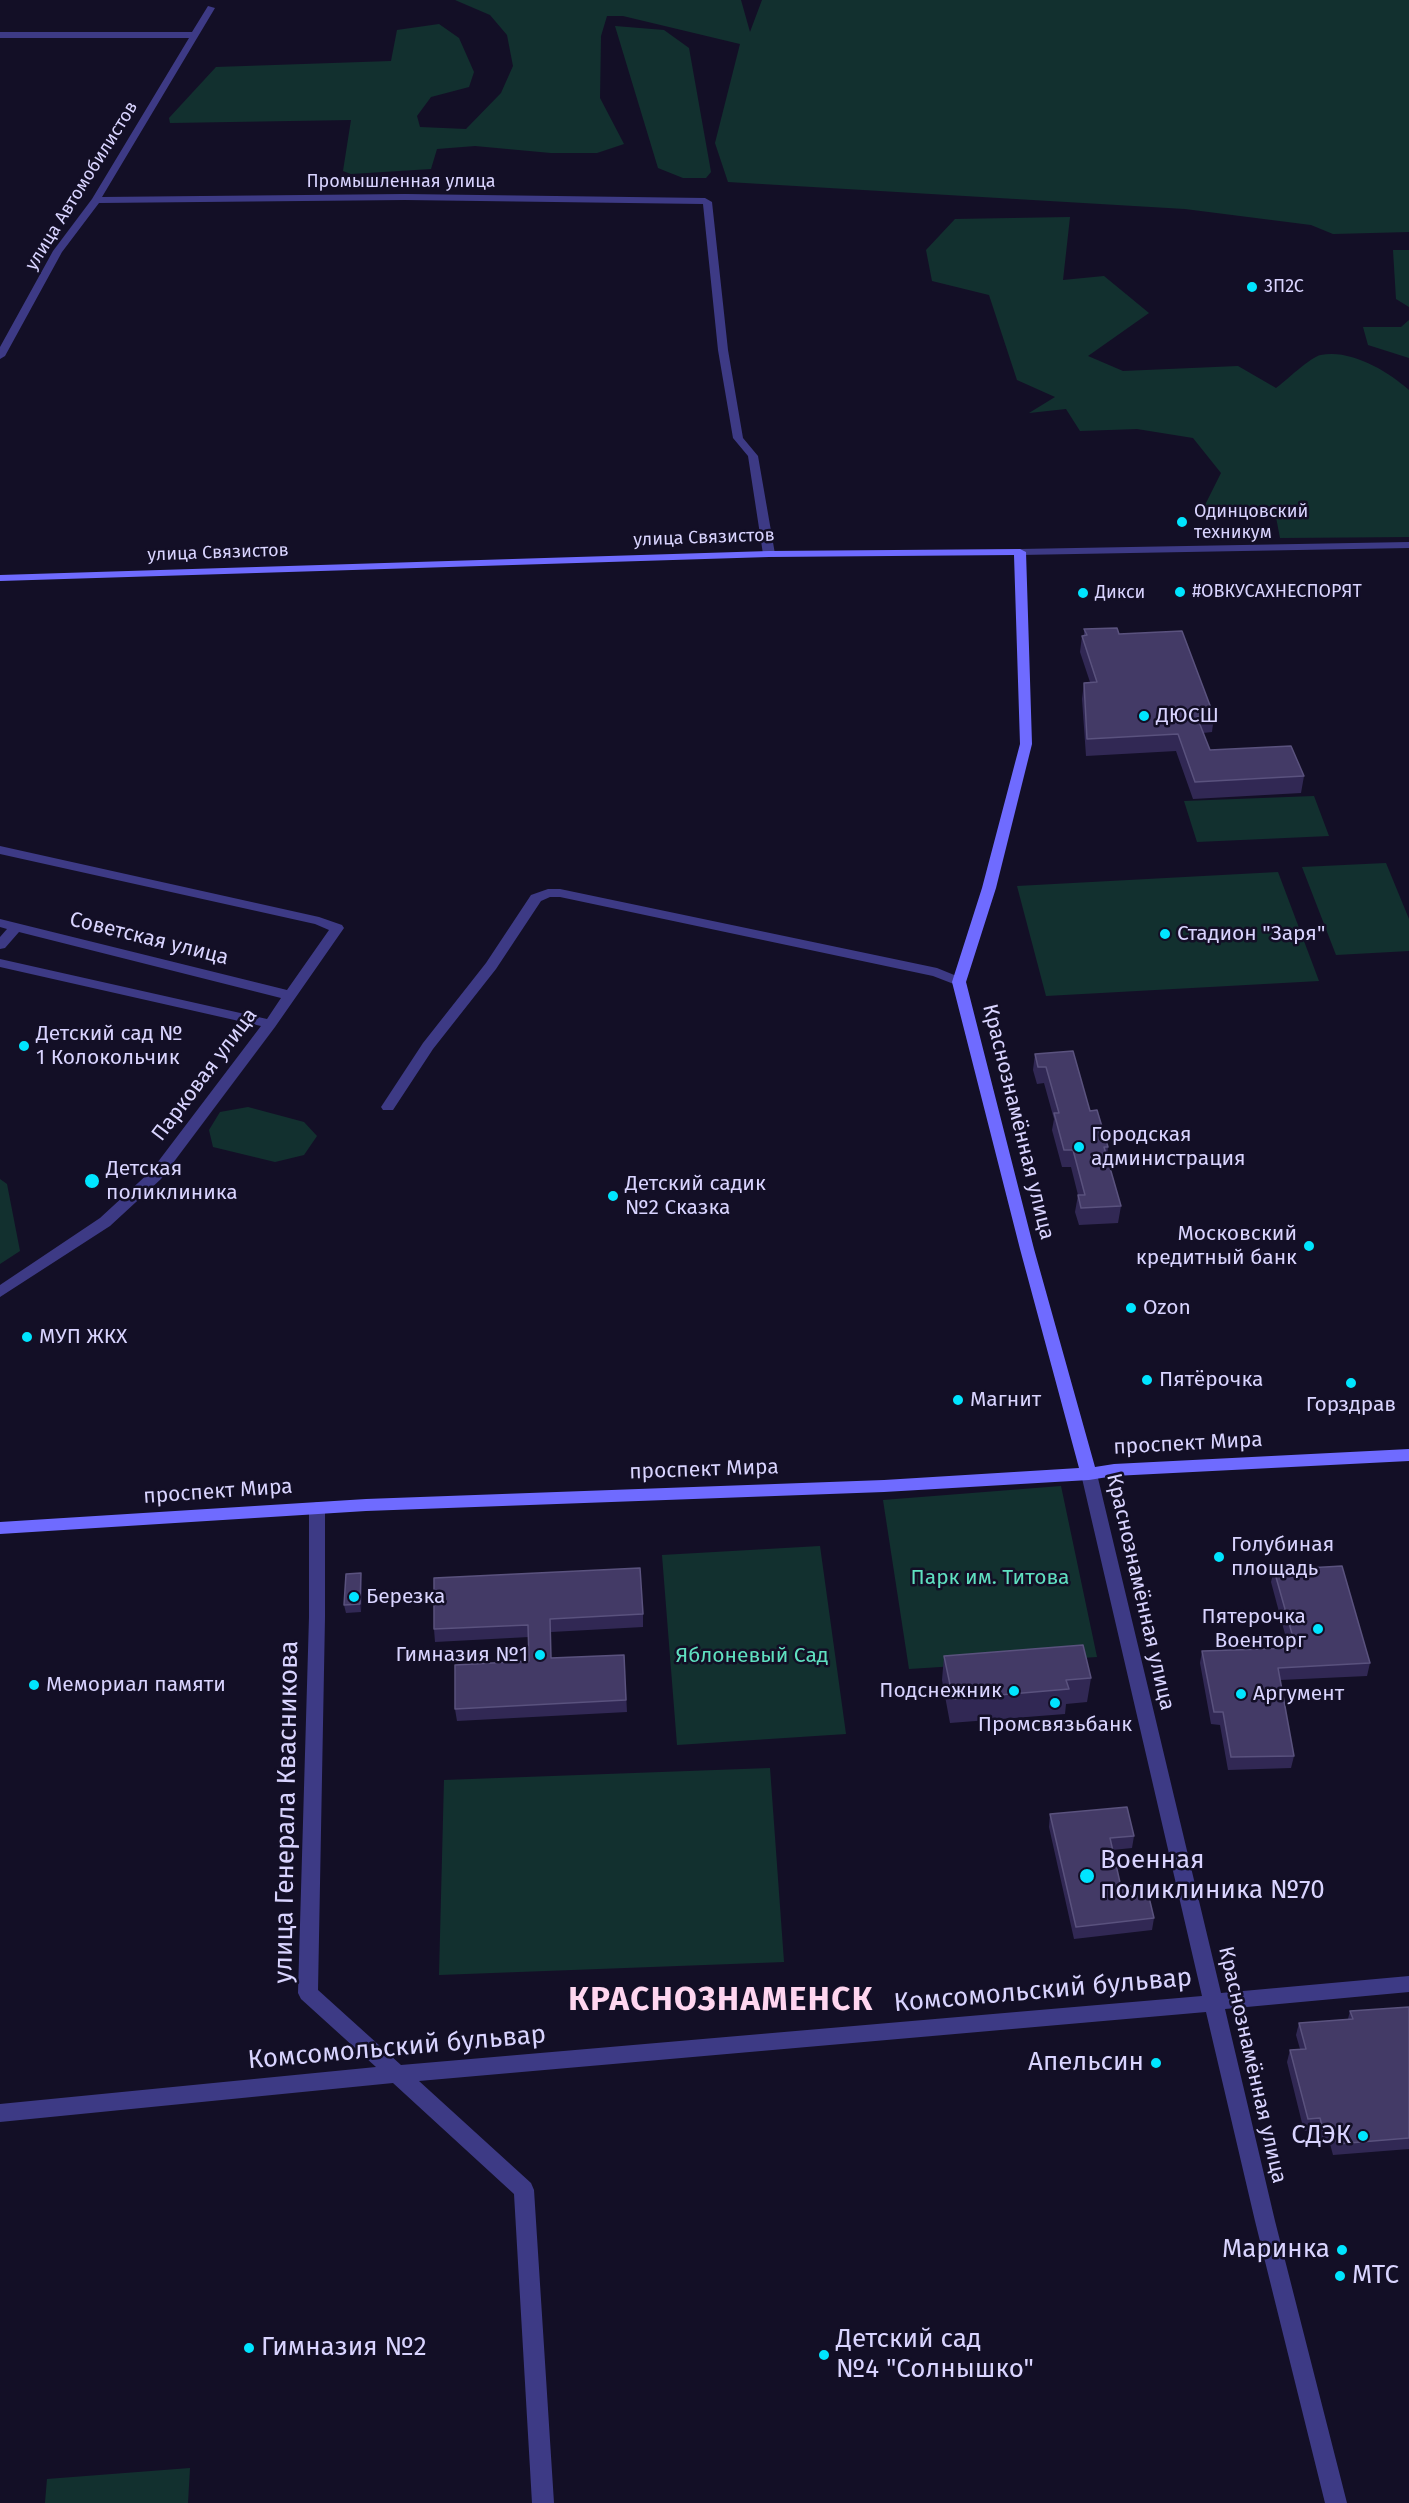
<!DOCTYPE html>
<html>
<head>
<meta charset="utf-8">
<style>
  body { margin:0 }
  canvas { display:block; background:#130f26 }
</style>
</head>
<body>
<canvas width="1409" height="2503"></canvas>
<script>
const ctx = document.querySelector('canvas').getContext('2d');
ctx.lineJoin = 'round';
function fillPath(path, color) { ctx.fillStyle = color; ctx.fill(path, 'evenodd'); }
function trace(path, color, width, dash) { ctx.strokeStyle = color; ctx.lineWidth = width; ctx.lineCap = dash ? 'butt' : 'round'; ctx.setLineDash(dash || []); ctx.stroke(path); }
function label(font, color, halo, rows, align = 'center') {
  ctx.font = font + ' "Fira Sans",sans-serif'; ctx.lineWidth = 5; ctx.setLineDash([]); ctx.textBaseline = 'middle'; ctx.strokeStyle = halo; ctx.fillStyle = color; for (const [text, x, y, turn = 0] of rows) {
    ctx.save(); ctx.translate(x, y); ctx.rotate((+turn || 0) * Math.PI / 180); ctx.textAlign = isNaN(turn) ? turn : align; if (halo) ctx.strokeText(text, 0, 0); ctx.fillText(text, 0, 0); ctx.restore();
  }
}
fillPath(new Path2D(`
  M455,0H741L750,32L762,0H1409V232L1333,234L1311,225L1185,209L728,182L715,143L740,44L623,16H607L601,36L600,98L624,144L597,153H551L475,146L437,149L431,169L351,174L343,171L351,120L170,123L169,118L216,67L391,61L397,30L439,24L459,38L474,72L469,87L431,97L417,116L420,127L466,129L501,93L513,66L507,35L490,15Z
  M615,26L664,30L689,48L711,172L706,178H683L658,168Z
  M1070,217L1063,280L1104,276L1149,313L1088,356L1123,371L1238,366L1276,388C1286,381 1310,357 1321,355C1350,349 1388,371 1409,390V537L1280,538L1276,517L1202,511L1221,473L1193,438L1137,429L1080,431L1066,409L1029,413L1055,397L1017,380L989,295L932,281L926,250L955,219Z
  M1393,250H1409V307L1396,299Z
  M1409,320V358L1368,345L1363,327H1401Z
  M1314,796L1329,836L1197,842L1184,801Z
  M1386,863L1409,919V951L1336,955L1302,867Z
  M1278,872L1319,981L1046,996L1017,886Z
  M248,1107L304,1122L317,1136L304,1155L275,1162L213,1147L209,1130L220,1112Z
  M0,1179L7,1184L20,1251L0,1264Z
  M1061,1486L1097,1657L909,1669L883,1500Z
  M820,1546L846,1734L677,1745L662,1555Z
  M770,1768L784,1962L439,1975L444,1780Z
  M190,2468L188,2503H45L47,2479Z`), '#12302f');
fillPath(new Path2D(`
  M208,6L215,8L102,197L405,194L705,198L712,202L728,350L743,438L758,456L775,554L773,556H765L763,554L748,456L733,438L718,350L703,204L405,200L99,203L62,252L5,356L0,359V347L53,251L92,199L189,38H0V32H192Z
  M1409,542V548L1020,555L1014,552L1020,549Z
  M0,846L319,917L342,925L344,928L275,1027L161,1179L110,1226L0,1297V1285L100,1218L151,1171L261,1026L0,967V959L267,1019L281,998L19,932L5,948L0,949V937L7,929L0,927V919L287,990L329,930L315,924L0,854Z
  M548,889H560L937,968L964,979L966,982L959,986L933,976L560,897H550L541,901L496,969L433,1049L393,1110H383L381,1107L423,1043L486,963L531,895Z
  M1089,1468L1095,1470L1097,1474L1221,1993L1409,1976V1992L1225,2009L1275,2221L1347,2503H1325L1255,2221L1206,2012L419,2081L531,2183L534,2190L554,2503H532L514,2194L393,2083L0,2122V2104L376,2067L301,1999L298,1993L309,1617V1508L311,1504L317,1502L323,1504L325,1508V1617L318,1990L401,2065L1202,1996L1081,1474L1083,1470Z`), '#3d3a85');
fillPath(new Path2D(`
  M1020,549L1026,552L1032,744L996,888L966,982L1034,1249L1095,1467L1114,1464L1409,1449V1461L1114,1476L1089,1480L884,1492L366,1511L0,1534V1522L366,1499L884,1480L1079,1468L1020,1249L952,982L982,888L1020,744L1014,555L769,557L0,581V575L769,551Z`), '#6f6bff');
fillPath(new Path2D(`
  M1084,629L1119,634L1214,716L1212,732L1203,733L1210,750L1304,776L1301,793L1193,799L1176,751L1086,756L1082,699L1084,683L1090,682L1080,652L1082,636H1084Z
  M1035,1054L1090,1111L1108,1147L1107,1157L1121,1206L1118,1223L1079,1225L1075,1212L1078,1195L1071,1167H1062L1052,1130L1054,1119L1044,1083L1037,1084L1033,1070Z
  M1274,1570L1370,1663L1367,1676L1280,1680L1294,1756L1291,1768L1228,1770L1220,1725L1211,1724L1200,1663L1202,1651L1289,1649L1271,1582Z
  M434,1578L643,1614V1627L551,1632V1658L624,1655L627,1712L457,1721L455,1709L529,1661V1637L435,1642L434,1629Z
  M362,1582L361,1612L346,1613L344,1605Z
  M944,1656L1091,1678L1087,1702L1066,1704L1065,1714L950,1723L942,1680Z
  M1050,1814L1134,1836L1132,1848L1112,1850L1121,1887L1154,1918L1152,1930L1074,1939L1049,1827Z
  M1409,2007V2149L1333,2155L1329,2140L1320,2141L1316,2130L1304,2131L1287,2062L1290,2050L1300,2049L1296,2035L1299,2023L1348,2019L1350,2011Z`), '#312854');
fillPath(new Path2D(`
  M361,1573L362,1582L361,1612L360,1604Z`), '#1d163a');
const building = new Path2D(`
  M1117,628L1119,634L1182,631L1214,716L1197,717L1210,750L1291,746L1304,776L1195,782L1178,734L1087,739L1084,683L1097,682L1082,636L1087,635L1084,629Z
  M1073,1051L1090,1111L1097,1110L1108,1147H1104L1121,1206L1081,1208L1078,1195H1085L1073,1150H1064L1054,1113H1059L1046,1067H1038L1035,1054Z
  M1342,1566L1370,1663L1278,1668L1294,1756L1231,1757L1223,1712H1214L1202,1651L1296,1648L1274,1570Z
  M640,1568L643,1614L550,1619L551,1658L624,1655L626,1700L455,1709V1665L529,1661L528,1625L434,1629V1578Z
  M361,1573L360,1604L344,1605L346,1574Z
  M1083,1645L1091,1678L1066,1680L1069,1689L953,1699L944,1656Z
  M1127,1807L1134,1836L1110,1838L1121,1887L1146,1885L1154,1918L1076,1927L1050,1814Z
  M1409,2007V2138L1337,2144L1333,2129L1323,2130L1320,2118L1308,2119L1290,2050L1306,2049L1299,2023L1353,2019L1350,2011Z`);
fillPath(building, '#433a66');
trace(building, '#5a527e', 1.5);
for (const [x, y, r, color] of [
  [1252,287,6,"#00e5ff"],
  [1182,522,6,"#00e5ff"],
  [1180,592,6,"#00e5ff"],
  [1083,593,6,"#00e5ff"],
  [1144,716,6,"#00e5ff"],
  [1165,934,6,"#00e5ff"],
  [24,1046,6,"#00e5ff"],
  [1079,1147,6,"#00e5ff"],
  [92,1181,8,"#00e5ff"],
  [613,1196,6,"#00e5ff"],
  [1309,1246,6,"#00e5ff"],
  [1131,1308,6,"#00e5ff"],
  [27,1337,6,"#00e5ff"],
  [1147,1380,6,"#00e5ff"],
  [1351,1383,6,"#00e5ff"],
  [958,1400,6,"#00e5ff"],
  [1219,1557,6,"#00e5ff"],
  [354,1597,6,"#00e5ff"],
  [1318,1629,6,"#00e5ff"],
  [540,1655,6,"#00e5ff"],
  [34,1685,6,"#00e5ff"],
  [1014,1691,6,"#00e5ff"],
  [1241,1694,6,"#00e5ff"],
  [1055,1703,6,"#00e5ff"],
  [1087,1876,8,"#00e5ff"],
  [1156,2063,6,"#00e5ff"],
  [1363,2136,6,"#00e5ff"],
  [1342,2250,6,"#00e5ff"],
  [1340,2276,6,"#00e5ff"],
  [249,2348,6,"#00e5ff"],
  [824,2355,6,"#00e5ff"]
]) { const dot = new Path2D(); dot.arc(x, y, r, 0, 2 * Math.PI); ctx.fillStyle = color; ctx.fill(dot); trace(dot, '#130f26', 2); }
label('18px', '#d9d4ff', '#130f26', [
  ["Промышленная улица",401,182],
  ["улица Автомобилистов",82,186,-58],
  ["улица Связистов",704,538,-2],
  ["улица Связистов",218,553,-2]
]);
label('18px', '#d9d4ff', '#130f26', [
  ["3П2С",1264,287],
  ["Одинцовский",1194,512],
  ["техникум",1194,533],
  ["#ОВКУСАХНЕСПОРЯТ",1192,592],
  ["Дикси",1095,593]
], 'left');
label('21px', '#d9d4ff', '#130f26', [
  ["ДЮСШ",1156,716],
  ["Стадион \"Заря\"",1177,934],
  ["Детский сад №",36,1034],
  ["1 Колокольчик",36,1058],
  ["Городская",1091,1135],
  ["администрация",1091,1159],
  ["Детская",106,1169],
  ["поликлиника",106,1193],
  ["Детский садик",625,1184],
  ["№2 Сказка",625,1208],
  ["Московский",1297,1234,"right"],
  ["кредитный банк",1297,1258,"right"],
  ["Ozon",1143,1308],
  ["МУП ЖКХ",39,1337],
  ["Пятёрочка",1159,1380],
  ["Магнит",970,1400],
  ["Горздрав",1351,1405,"center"],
  ["Голубиная",1231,1545],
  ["площадь",1231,1569],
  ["Березка",366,1597],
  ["Пятерочка",1306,1617,"right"],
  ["Военторг",1306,1641,"right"],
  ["Гимназия №1",528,1655,"right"],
  ["Мемориал памяти",46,1685],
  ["Подснежник",1002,1691,"right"],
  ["Аргумент",1253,1694],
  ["Промсвязьбанк",1055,1725,"center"]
], 'left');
label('21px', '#d9d4ff', '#130f26', [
  ["Советская улица",149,939,14],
  ["Парковая улица",205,1075,-53],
  ["Краснознамённая улица",1018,1122,76],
  ["проспект Мира",1188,1444,-3],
  ["проспект Мира",704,1470,-2],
  ["проспект Мира",218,1492,-4],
  ["Краснознамённая улица",1140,1592,77],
  ["Краснознамённая улица",1252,2065,77]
]);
label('21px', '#5fe0c0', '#130f26', [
  ["Парк им. Титова",990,1578],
  ["Яблоневый Сад",752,1656]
]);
label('26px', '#d9d4ff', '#130f26', [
  ["улица Генерала Квасникова",287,1812,-89],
  ["Комсомольский бульвар",1043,1991,-5],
  ["Комсомольский бульвар",397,2048,-5]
]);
label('26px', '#d9d4ff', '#130f26', [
  ["Военная",1100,1861],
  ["поликлиника №70",1100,1891],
  ["Апельсин",1144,2063,"right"],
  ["СДЭК",1351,2136,"right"],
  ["Маринка",1330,2250,"right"],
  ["МТС",1352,2276],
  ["Детский сад",836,2340],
  ["№4 \"Солнышко\"",836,2370],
  ["Гимназия №2",261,2348]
], 'left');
ctx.letterSpacing = '1.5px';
label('bold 33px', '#ffd6f0', '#130f26', [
  ["КРАСНОЗНАМЕНСК",721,2001]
]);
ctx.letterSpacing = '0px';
</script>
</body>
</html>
